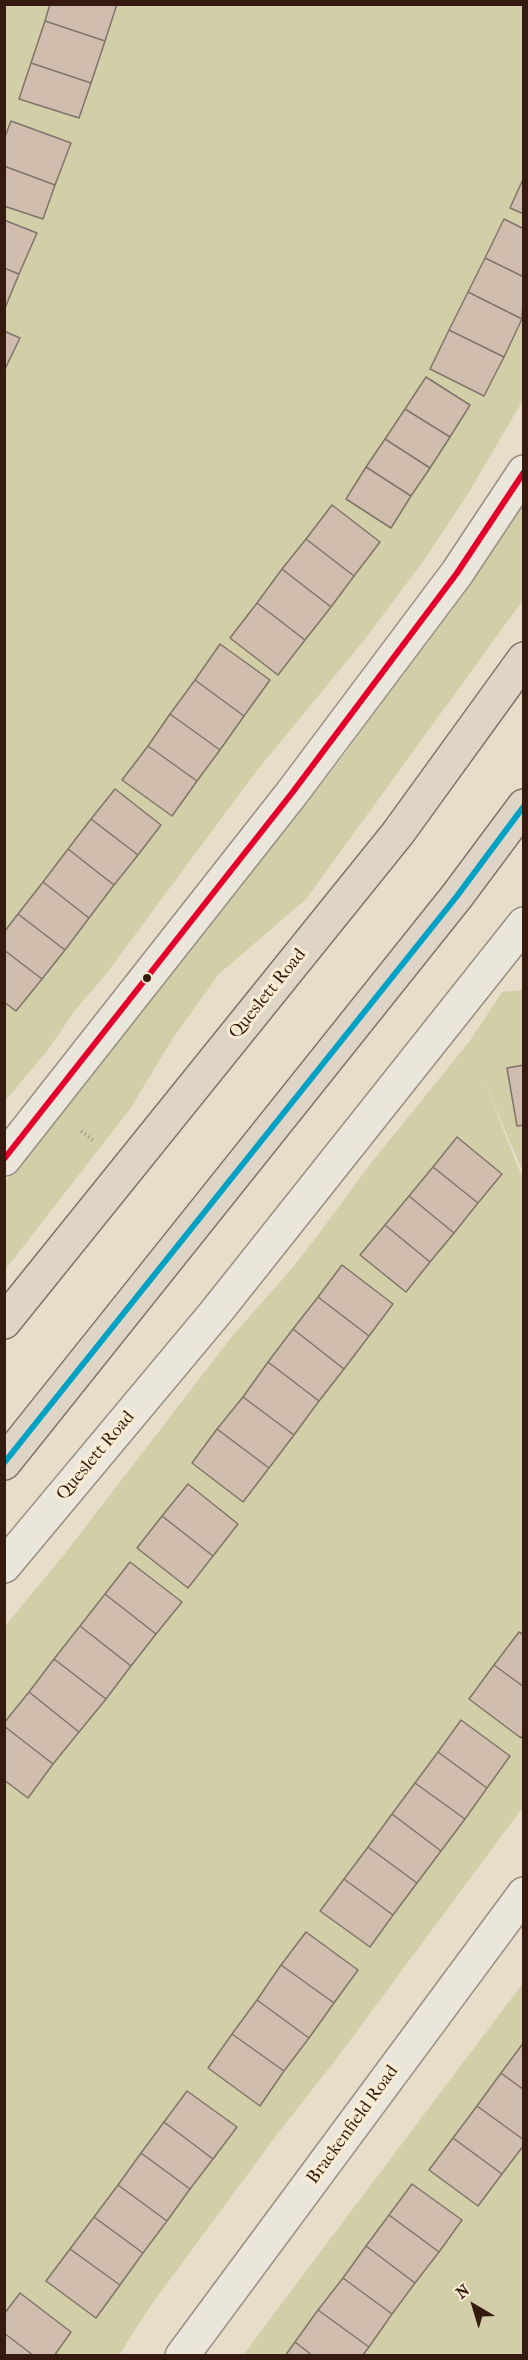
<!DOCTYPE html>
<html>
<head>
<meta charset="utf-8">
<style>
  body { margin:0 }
  #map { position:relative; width:528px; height:2360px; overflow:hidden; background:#e7ddc9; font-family:"IM FELL French Canon",serif }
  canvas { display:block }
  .frame { position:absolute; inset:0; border:6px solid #371a0f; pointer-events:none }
  .north { position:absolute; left:444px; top:2276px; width:60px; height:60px; -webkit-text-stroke:4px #f8ecd3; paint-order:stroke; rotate:322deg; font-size:16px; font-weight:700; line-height:24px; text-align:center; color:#371a0f }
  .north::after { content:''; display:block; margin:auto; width:21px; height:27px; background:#371a0f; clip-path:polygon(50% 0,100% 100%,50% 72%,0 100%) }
</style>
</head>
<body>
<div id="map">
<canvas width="528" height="2360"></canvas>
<div class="frame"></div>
<div class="north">N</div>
</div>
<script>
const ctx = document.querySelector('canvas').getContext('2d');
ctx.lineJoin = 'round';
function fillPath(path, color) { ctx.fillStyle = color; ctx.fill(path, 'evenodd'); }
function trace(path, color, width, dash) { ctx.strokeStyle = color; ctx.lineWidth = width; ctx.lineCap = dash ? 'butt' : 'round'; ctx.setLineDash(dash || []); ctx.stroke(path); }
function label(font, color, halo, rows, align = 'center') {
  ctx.font = font + ' "IM FELL French Canon",serif'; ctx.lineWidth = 6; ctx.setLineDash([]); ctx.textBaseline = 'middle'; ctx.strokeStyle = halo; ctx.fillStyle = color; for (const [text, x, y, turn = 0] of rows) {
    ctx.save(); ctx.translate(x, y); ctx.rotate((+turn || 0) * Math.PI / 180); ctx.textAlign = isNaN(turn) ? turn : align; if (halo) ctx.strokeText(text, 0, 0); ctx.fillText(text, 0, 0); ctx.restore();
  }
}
fillPath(new Path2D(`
  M5,5H523V400L469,492L424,560L365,639L255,773L103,978L76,1009L47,1051L5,1101Z
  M523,505V600L306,899L219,974L173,1038L130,1109L5,1270L4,1183L344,755Z
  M523,990V1172L483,1079L523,1179V1807L337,2058L278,2133L149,2308L119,2355H5V1626L63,1556L233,1335L289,1272L318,1235L371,1163L469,1042L502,992Z
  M523,1983V2355L243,2356L270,2319Z`), '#d2cea8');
const building = new Path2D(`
  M50,4H117L105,41L45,21Z
  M45,21L105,41L91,83L31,63Z
  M31,63L91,83L79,118L19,99Z
  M11,121L71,143L55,185L4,166V139Z
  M4,166L55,185L43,219L4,206Z
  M524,177V214L510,208Z
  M504,219L524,229V277L485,258Z
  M4,220L37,233L19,274L4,268Z
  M485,258L524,277L522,319L468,292Z
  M4,268L19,274L5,308H4Z
  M468,292L522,319L504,357L449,330Z
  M449,330L504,357L484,396L430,369Z
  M4,331L20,338L4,371Z
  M426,377L470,405L450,437L405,409Z
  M405,409L450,437L430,468L385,439Z
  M385,439L430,468L411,496L366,467Z
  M366,467L411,496L391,528L346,499Z
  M332,505L380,542L354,576L306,539Z
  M306,539L354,576L331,607L282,569Z
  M282,569L331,607L305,640L257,603Z
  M257,603L305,640L278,675L230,638Z
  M220,644L270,680L244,716L195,680Z
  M195,680L244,716L220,750L170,714Z
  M170,714L220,750L197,781L148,746Z
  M148,746L197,781L172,816L122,780Z
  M115,789L161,825L138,855L91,819Z
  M91,819L138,855L114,885L68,849Z
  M68,849L114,885L89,918L43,882Z
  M43,882L89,918L65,950L18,914Z
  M18,914L65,950L42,979L4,950V932Z
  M4,950L42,979L16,1011L4,1002Z
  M524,1065V1125L517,1126L507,1068Z
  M457,1137L502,1174L478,1203L433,1167Z
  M433,1167L478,1203L454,1233L409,1196Z
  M409,1196L454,1233L430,1262L385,1225Z
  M385,1225L430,1262L406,1292L360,1255Z
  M342,1265L393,1304L369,1336L318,1297Z
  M318,1297L369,1336L344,1369L293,1329Z
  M293,1329L344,1369L319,1401L268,1362Z
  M268,1362L319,1401L294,1435L243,1397Z
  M243,1397L294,1435L269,1468L217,1429Z
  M217,1429L269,1468L243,1502L192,1463Z
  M188,1484L238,1524L213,1556L162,1516Z
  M162,1516L213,1556L188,1588L137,1548Z
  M130,1562L182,1602L156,1634L105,1594Z
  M105,1594L156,1634L131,1666L80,1626Z
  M80,1626L131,1666L106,1699L54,1659Z
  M519,1632L524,1635V1687L494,1665Z
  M54,1659L106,1699L79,1732L29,1692Z
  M494,1665L524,1687V1734L521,1738L469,1699Z
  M29,1692L79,1732L53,1764L4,1726V1723Z
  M461,1720L510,1756L487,1788L438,1752Z
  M4,1726L53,1764L28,1798L4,1780Z
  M438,1752L487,1788L465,1819L415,1783Z
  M415,1783L465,1819L441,1851L392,1814Z
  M392,1814L441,1851L417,1883L368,1847Z
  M368,1847L417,1883L393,1915L344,1879Z
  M344,1879L393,1915L370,1947L320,1911Z
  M306,1932L358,1970L334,2003L281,1965Z
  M281,1965L334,2003L309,2038L257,2000Z
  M257,2000L309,2038L284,2071L232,2034Z
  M232,2034L284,2071L260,2106L208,2068Z
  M524,2042V2090L501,2073Z
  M501,2073L524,2090V2140L477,2106Z
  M187,2091L237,2127L213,2159L164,2122Z
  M477,2106L524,2140V2145L502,2174L453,2138Z
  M164,2122L213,2159L190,2189L141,2153Z
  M453,2138L502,2174L478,2206L429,2170Z
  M141,2153L190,2189L167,2221L118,2185Z
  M412,2184L462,2220L439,2252L389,2215Z
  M118,2185L167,2221L143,2253L94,2217Z
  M389,2215L439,2252L415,2283L366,2246Z
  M94,2217L143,2253L120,2285L70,2249Z
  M366,2246L415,2283L392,2314L343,2278Z
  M70,2249L120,2285L96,2318L46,2281Z
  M343,2278L392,2314L369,2347L318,2310Z
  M20,2293L71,2332L54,2356H34L4,2333V2314Z
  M318,2310L369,2347L362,2356H313L295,2342Z
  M4,2333L34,2356H4Z
  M295,2342L313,2356H285Z`);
fillPath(building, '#d0bdae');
trace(building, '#7f756a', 1.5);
const street = new Path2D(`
  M4,1159L292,793L457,573L524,472
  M4,1566L216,1312L524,924
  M182,2356L524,1894`);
const highway = new Path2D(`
  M4,1322L398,833L524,659
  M4,1463L457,896L524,806`);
trace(street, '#988f82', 36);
trace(highway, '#7f756a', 36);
trace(new Path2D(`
  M81,1131L94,1141`), '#aaa299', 4, [1.5, 3]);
trace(street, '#ebe6dc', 33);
trace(highway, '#ded5c6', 33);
trace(new Path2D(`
  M4,1159L292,793L457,573L524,472`), '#e4002b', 6);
trace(new Path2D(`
  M4,1463L457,896L524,806`), '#03a2c4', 6);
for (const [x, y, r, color] of [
  [147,978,5,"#371a0f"]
]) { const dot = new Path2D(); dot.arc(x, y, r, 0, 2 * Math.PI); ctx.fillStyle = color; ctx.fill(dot); trace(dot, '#f8ecd3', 2); }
label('18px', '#371a0f', '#f8ecd3', [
  ["Queslett Road",268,994,-51],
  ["Queslett Road",96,1456,-50],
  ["Brackenfield Road",353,2125,-54]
]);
</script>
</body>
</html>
